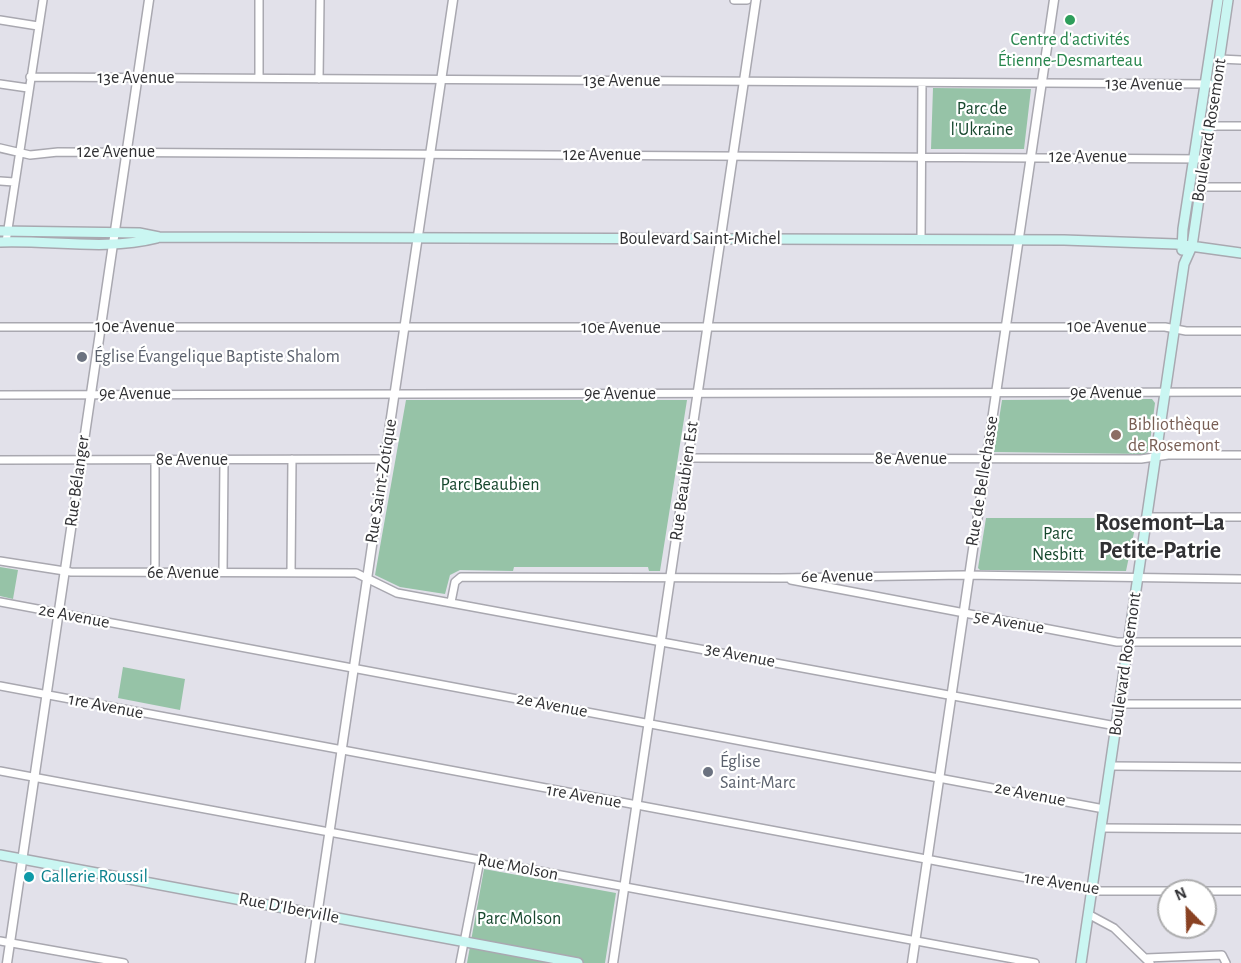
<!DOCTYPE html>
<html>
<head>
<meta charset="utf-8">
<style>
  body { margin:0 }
  #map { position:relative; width:1241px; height:963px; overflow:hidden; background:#e2e1ea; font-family:"Alegreya Sans",sans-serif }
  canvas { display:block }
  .north { position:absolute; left:1157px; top:879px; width:60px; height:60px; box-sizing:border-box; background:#fff; border:2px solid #adadae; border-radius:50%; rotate:337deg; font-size:16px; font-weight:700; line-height:24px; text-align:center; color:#313134 }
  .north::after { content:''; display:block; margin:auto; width:21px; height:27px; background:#894122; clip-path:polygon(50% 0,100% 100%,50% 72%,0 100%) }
</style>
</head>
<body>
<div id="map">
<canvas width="1241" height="963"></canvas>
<div class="north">N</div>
</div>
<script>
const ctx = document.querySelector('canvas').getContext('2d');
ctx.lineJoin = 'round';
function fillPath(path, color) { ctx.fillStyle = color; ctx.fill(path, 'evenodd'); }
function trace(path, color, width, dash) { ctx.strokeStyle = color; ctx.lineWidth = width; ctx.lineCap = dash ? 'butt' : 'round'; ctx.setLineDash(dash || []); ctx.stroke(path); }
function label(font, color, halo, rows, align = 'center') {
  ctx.font = font + ' "Alegreya Sans",sans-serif'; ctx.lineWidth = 4.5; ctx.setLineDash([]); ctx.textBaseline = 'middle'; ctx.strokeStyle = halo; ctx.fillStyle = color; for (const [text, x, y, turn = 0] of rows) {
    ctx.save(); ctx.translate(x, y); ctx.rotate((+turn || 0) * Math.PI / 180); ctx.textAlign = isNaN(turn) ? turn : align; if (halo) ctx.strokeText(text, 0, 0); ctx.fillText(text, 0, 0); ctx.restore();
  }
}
fillPath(new Path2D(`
  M933,88L1031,89L1024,149H931Z
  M1152,399L1155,403L1149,450L1145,454L994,452L1002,400Z
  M406,400H687L660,571H649L648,567H514L513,571L460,570L450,575L445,594L400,587L375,575Z
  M986,518H1137L1126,571L980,570L978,568Z
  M0,567L18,570L13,599L0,596Z
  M123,667L185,679L180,710L118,698Z
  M484,869L616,893L605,963H467Z`), '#96c3a7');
const minor = new Path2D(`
  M734,0H747
  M0,20L38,26
  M1220,59L1241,60
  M30,77L1210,84
  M259,78V0
  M319,79L320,0
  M0,84L28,88
  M1205,126H1241
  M0,148L30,155L58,152L1205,159
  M0,181L14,182
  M1200,187H1241
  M921,239L922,83
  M6,242L43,0
  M0,327H1165L1186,331H1241
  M0,395L1241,392
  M688,458L1141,459L1168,455H1241
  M0,460L385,459
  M155,460V573
  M1148,517H1241
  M0,561L71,572L356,573L397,593L1116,726
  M223,572L224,460
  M291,573L292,459
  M791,580L1117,642H1241
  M0,602L1104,809
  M451,602L455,582L461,577L780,578L964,575L1241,579
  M0,686L1081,888L1101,891H1169
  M1119,704H1241
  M1110,766L1241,767
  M0,771L1035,963
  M1101,828L1241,829
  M1205,891H1241
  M1088,914L1114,928L1150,963
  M0,941L124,963
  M1146,958L1222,955L1226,963
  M460,963L480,860`);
const tertiary = new Path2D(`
  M7,963L149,0
  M310,963L453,0
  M613,963L756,0
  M912,963L1054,0`);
const secondary = new Path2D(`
  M0,231L139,233L159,237L1064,240L1176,244L1241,253
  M0,242C52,240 106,251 157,238
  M1182,250L1183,229L1218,0
  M0,855L578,963
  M1081,963L1184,264L1192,246L1228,0`);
trace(minor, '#a9a8b0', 10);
trace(tertiary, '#a9a8b0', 11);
trace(secondary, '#a9a8b0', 12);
trace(minor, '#fff', 7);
trace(tertiary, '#fff', 8);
trace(secondary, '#caf6f2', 9);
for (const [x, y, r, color] of [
  [1070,20,6,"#2e9e5b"],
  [82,357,6,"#6b7280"],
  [1116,435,6,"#8d6e63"],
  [708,772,6,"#6b7280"],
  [29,877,6,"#0f9aa8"]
]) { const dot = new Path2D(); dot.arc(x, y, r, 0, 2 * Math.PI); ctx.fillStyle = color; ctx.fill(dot); trace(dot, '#fff', 2); }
label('18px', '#27864d', '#fff', [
  ["Centre d'activités",1070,40],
  ["Étienne-Desmarteau",1070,61]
]);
label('18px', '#313134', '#fff', [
  ["13e Avenue",136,78],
  ["13e Avenue",622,81],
  ["13e Avenue",1144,84,1],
  ["Boulevard Rosemont",1209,130,-81],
  ["12e Avenue",116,152],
  ["12e Avenue",602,155],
  ["12e Avenue",1088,157],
  ["Boulevard Saint-Michel",700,239],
  ["10e Avenue",135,327],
  ["10e Avenue",1107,327],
  ["10e Avenue",621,328],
  ["9e Avenue",1106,393],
  ["9e Avenue",135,394],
  ["9e Avenue",620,394],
  ["8e Avenue",911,459],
  ["8e Avenue",192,460],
  ["Rue Bélanger",77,481,-82],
  ["Rue Saint-Zotique",381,481,-81],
  ["Rue Beaubien Est",684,481,-82],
  ["Rue de Bellechasse",982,481,-81],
  ["6e Avenue",183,573],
  ["6e Avenue",837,576,-1],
  ["2e Avenue",74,616,11],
  ["5e Avenue",1009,622,10],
  ["3e Avenue",740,655,11],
  ["Boulevard Rosemont",1125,664,-82],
  ["2e Avenue",552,705,11],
  ["1re Avenue",106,706,11],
  ["2e Avenue",1030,794,11],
  ["1re Avenue",584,796,10],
  ["Rue Molson",518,867,11],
  ["1re Avenue",1062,883,9],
  ["Rue D'Iberville",289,908,11]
]);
label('18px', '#16472d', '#fff', [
  ["Parc de",982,109],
  ["l'Ukraine",982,130],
  ["Parc Beaubien",490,485],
  ["Parc",1058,534],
  ["Nesbitt",1058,555],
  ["Parc Molson",519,919]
]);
label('18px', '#5b616d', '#fff', [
  ["Église Évangelique Baptiste Shalom",94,357],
  ["Église",720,762],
  ["Saint-Marc",720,783]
], 'left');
label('18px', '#785e54', '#fff', [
  ["Bibliothèque",1128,425],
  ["de Rosemont",1128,446]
], 'left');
label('18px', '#0d838f', '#fff', [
  ["Gallerie Roussil",41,877]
], 'left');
label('bold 24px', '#313134', '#fff', [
  ["Rosemont–La",1160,523],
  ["Petite-Patrie",1160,551]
]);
</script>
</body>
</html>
